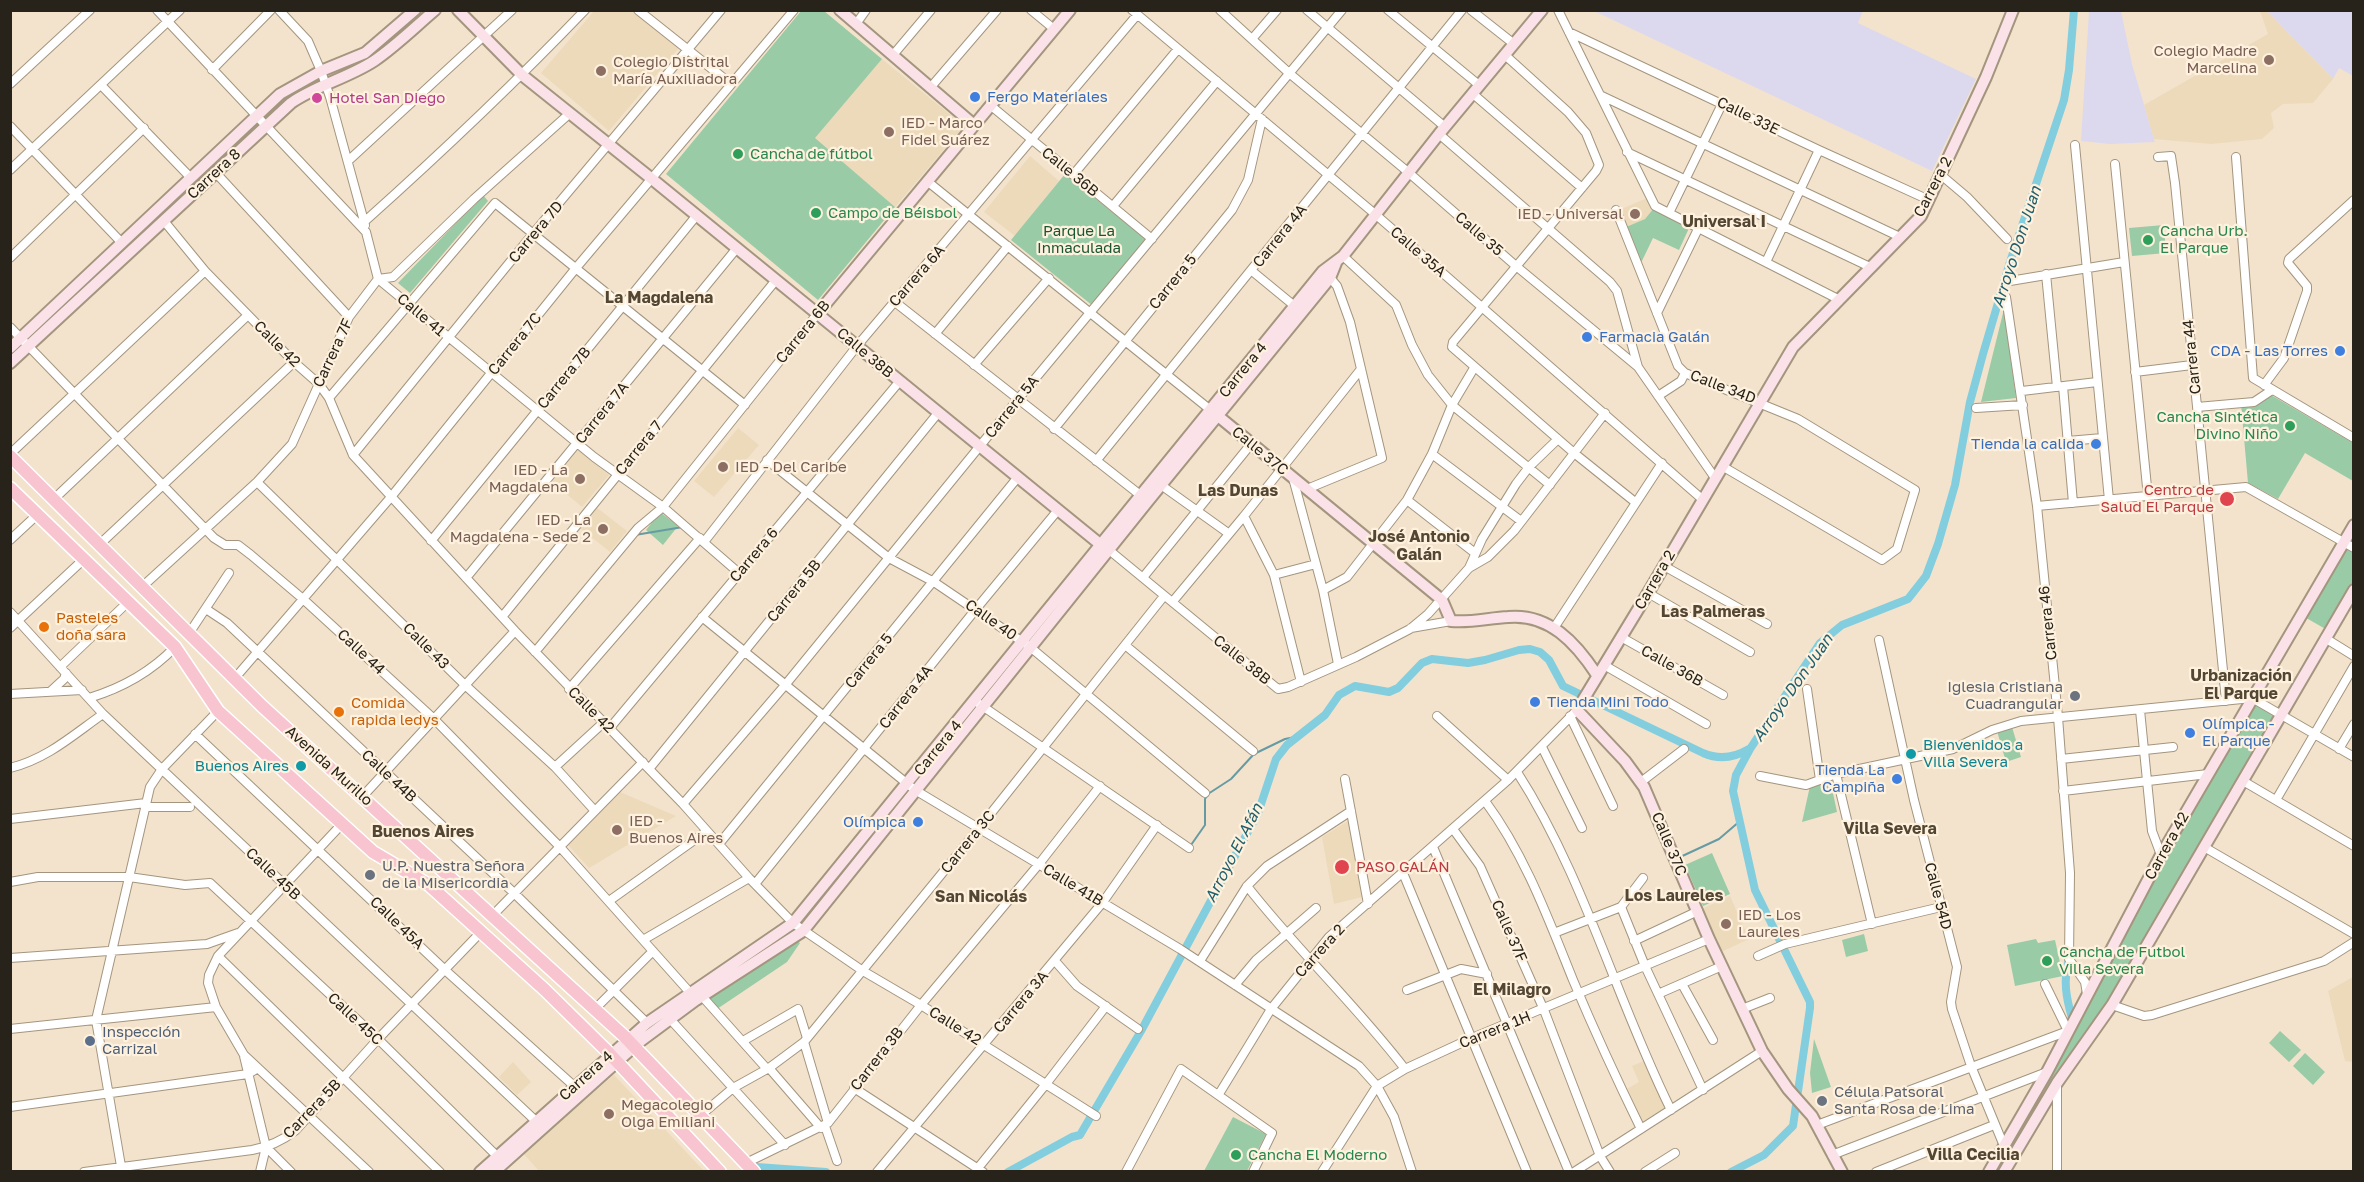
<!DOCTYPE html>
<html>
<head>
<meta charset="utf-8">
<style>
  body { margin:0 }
  #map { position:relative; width:2364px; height:1182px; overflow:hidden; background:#f3e3cc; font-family:"Golos Text",sans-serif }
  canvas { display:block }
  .frame { position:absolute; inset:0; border:12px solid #28231a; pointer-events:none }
</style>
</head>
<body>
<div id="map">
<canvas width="2364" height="1182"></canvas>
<div class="frame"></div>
</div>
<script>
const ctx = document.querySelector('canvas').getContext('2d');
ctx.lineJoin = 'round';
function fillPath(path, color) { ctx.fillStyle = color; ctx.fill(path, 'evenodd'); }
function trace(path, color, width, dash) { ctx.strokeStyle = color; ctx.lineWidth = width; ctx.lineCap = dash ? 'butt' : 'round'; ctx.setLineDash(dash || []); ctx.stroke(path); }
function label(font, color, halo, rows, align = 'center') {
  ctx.font = font + ' "Golos Text",sans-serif'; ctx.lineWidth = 4.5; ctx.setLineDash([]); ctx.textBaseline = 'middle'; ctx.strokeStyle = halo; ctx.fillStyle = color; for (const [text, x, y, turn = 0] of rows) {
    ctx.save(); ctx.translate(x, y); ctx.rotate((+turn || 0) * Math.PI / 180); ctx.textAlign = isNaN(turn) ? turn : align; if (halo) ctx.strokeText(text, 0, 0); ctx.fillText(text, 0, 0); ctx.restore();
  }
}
fillPath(new Path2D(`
  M1594,11H1863L1858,23L1976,79L1932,171Z
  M2089,11H2121L2132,64L2155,142L2110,144L2081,141Z
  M2267,11H2353V76L2339,68L2333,79Z`), '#dcd9ef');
fillPath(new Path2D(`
  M594,11H633L679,48L609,131L541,73Z
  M2260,11H2267L2333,79L2313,103L2283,104L2271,113L2274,128L2262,139L2211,144L2154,139L2144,105L2268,34Z
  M882,59L964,126L895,207L814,138Z
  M1030,156L1059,181L1015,236L984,212Z
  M1647,198L1654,208L1645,219L1626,227L1619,210Z
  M738,428L759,445L714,497L694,481Z
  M578,450L609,475L582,507L552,482Z
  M596,507L627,531L610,552L580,528Z
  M620,792L676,816L589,868L568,845Z
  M1348,821L1362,897L1334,904L1322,837Z
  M1730,896L1749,939L1721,952L1702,909Z
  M2353,977V1062L2345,1061L2328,991Z
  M1646,1060L1666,1107L1642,1122L1627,1089L1639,1082L1632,1066Z
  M513,1062L531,1082L517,1095L499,1077Z
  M614,1075L704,1171H539L523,1153Z`), '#eddabb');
fillPath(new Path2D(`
  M801,11H824L882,59L815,138L895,207L818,300L666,174Z
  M1065,174L1147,240L1093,306L1011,240Z
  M483,195L488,201L410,293L398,283Z
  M1654,208L1690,226L1679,250L1653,238L1641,263L1626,227L1645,219Z
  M2164,225L2166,253L2132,256L2129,228Z
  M2004,309L2016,398L1981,402Z
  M2271,395L2353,443V481L2305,453L2278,499L2248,483L2241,404H2258Z
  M660,512L678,526L663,545L646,530Z
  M2344,542L2353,548V590L2329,631L2301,615Z
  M2252,698L2280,714C2205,844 2134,977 2042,1096L2089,993Z
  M2012,727L2021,757L2006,762L1997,731Z
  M1830,779L1837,812L1802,822L1810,786Z
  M1712,853L1730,894L1703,906L1685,865Z
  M1864,934L1868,951L1846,957L1842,940Z
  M2036,939L2038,943L2055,940L2063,976L2015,986L2007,945Z
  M796,940L800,943L787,962L717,1009L709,999Z
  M2280,1031L2301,1050L2289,1062L2269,1043Z
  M1814,1039L1831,1087L1812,1093L1810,1073Z
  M2305,1053L2325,1072L2313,1085L2293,1066Z
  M1233,1117L1266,1134L1247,1171H1204Z`), '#9acba7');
trace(new Path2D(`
  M635,535L683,527
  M1191,845L1205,825V799L1208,794L1231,779L1254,754L1285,739L1300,736
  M1678,858L1719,839L1740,821`), '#679ba4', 2);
trace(new Path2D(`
  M2069,959C2063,981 2066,997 2072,1018
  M757,1167L826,1172
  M1008,1172L1072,1137L1080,1135L1141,1031L1258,813L1276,759L1287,745L1325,715L1339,695L1355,686L1389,692L1398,688L1422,663L1432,659L1468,663L1485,660L1519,650L1530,649L1540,652L1549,660L1563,686L1703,753C1719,760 1734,758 1749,749
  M1731,1172L1764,1155L1793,1126L1810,1008V1002L1755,890L1733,791L1736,775L1750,749L1820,643L1842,625L1908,599L1926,576L1938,544L1955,485L1970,402L1983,354L2010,262L2064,100L2069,70L2074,10`), '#82cedf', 8);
const street = new Path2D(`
  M157,10L366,232L378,279L594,457L663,507L739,573
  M279,10L308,41L321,71L330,97L365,225
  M638,10L731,84
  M1031,10L1054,29
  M1132,10L1375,214L1702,499
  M1220,10L1289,73L1408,172L1516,266L1638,367L1715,478
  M1307,10L1445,127
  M1388,10L1479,85
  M1471,10L1514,44
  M1558,10L1655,206L1838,299
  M856,24L866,10
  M1569,32L1819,150L1929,200
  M1252,39L1277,10
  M893,55L931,10
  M1505,55L1568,112L1586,133L1599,165L1596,171L1453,342L1452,347L1574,453L1635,502
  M212,70L271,10
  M10,84L90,10
  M101,85L190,177
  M930,88L997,10
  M1472,93L1582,188
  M1602,96L1900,237
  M990,105L1152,239
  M10,126L121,242
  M1439,134L1610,282L1617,291L1638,367
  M2075,145L2109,500
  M1627,152L1870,267
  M2158,157L2171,156L2175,183L2226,701
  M2236,157L2253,378L2354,438
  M348,161L512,10
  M2115,164L2148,497
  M10,170L180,10
  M216,173L349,317
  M1073,175L1178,49
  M1941,175L1967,197L2007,239
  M927,181L1213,412
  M1113,206L1217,81
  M1616,210L1678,366L1685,373L1798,419L1915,490L1897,549L1882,560L1722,466
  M1669,213L1722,104
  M164,221L205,271L294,362L319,384L329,398L353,455L515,631L683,804L749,878L793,923L863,971L921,1005L1096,1116
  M364,222C440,154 514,84 585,10
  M1343,256L1396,305L1412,345L1428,375L1452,405L1550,485
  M10,258L144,128
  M1766,262L1819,150
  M1252,271L1297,308
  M2046,274L2057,387
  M2010,281L2124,262
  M2006,297L2037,506L2058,717L2070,873L2069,959L2085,982L2087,994
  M895,302L1144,498
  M1657,313L1698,229
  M10,327L214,538L225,545H238L251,555L303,599L434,719L560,847L693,996
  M935,334L1008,246
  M974,365L1049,278
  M2135,372L2192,365
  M2264,385L2284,358L2307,291V286L2288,263L2289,259L2354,200
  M2063,386L2073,503
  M2022,391L2097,382
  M1658,396L1681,381L1685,373
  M329,398L495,203L745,405
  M2197,407L2254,402L2272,390
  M1976,408L2023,405
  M1054,429L1232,210L1248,180L1262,119
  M2068,441L2102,438
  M10,454L205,271
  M1432,454L1521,521
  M353,455L532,235L721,10
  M767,460L889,558L934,582L1030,647L1205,793
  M1096,461L1462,10
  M1293,478L1323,590L1338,664
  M257,482L465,685L555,767L595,811
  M1161,485L1228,533
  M1307,489L1382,458L1350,322L1337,286L1327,274
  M54,499L248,315
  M1407,500L1475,553
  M2037,506L2246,487L2354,548
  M1244,516L1274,575L1301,682
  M10,540L38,514
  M431,541L697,215
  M704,542L857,346L1137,15
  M100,544L294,362
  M1109,550L1278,689L1288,687L1356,657L1410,629L1428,614L1469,568L1488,557L1514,531L1605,413
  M1664,566L1767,624
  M1469,568L1482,539L1516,484L1529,467L1558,439
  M1145,575L1251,444
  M1274,575L1316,564
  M466,578L737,248
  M143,586L257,482L292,444L349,317L378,279L393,277L474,199L569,114
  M1323,590L1347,577L1407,500L1432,454L1452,405L1474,368
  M1648,593L1750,652
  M1174,600L1244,516L1361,369
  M206,609L227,623L514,893L647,1023
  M10,612L103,714L539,1124
  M502,617L776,280
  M702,617L915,790L1180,949L1359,1066L1377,1086L1394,1117L1412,1172
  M10,628L84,559
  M1411,628L1451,621
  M1554,628L1662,463
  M190,632L229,573
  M1621,637L1723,695
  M2325,638L2354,656
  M1879,640L1914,800L1957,967L1951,1002L1952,1009L1971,1066L2004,1146
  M1125,645L1253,751
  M535,652L638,528L663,507L818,313
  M1604,665L1706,724
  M60,667L128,602
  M235,678L391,497L576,268L794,10
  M569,689L700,538
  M1807,689L1820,780
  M51,691L64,679L66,673
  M10,694L82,690
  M89,698C122,688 151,672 175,647
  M975,701L1189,848
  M2140,710L2152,831L2161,855
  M1437,716L1508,780
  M1570,716L1613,806
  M609,729L899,382
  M195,734L445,970L574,1086
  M1542,747L1582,828
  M2339,749L2354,724
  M2061,759L2173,747
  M555,767L603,723
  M10,768C47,759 73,735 103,714
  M649,769L938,413
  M1517,772C1584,876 1616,999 1671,1110
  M1836,774L1872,924
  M1760,776L1806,785L1836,774L1953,749L1992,730L2021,721L2252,698L2354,757
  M1345,779L1368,904
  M2243,781L2354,846
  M1641,782L1684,749
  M2063,791L2208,774
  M363,796L515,631
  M2276,800L2354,666
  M1485,801C1525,855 1548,918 1573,980C1594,1030 1617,1080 1641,1129
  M683,804L786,684L1019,398L1342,10
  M146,807H190
  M10,819L146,803
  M342,824L218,956L209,975L208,983L216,1007L244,1055L369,1172
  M1453,829L1480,866L1544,1010L1600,1156L1610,1172
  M719,844L1018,477
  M1433,847L1569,1172
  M2204,847L2354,934
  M1403,873L1527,1172
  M10,882L38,877H129L185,885L210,883L378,1039L500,1159
  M755,884L976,609L1058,510
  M1247,886C1297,950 1356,1005 1405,1069
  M609,901L707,831
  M1621,907L1645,966L1703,1090
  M493,915L643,762
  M1554,933L1621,907L1643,878
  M643,940L749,878
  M1634,941L1698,911
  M218,956L440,1172
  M1758,956L1785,944L1941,907
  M10,958L207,944L238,933
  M1055,961L1077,986L1138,1029
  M1200,961L1247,886L1267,866L1351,811
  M1682,984L1713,1040
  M1235,985L1256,960L1316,908
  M1407,990L1461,969L1487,974
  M700,994L767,1069
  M1658,994L1722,966
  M2112,1005L2144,1016L2152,1015L2324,961L2354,942
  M595,1009L653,951
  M1742,1009L1770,998
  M670,1019L785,1145
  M10,1029L216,1007
  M743,1041L798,1009L807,1038
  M804,1042L828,1123
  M244,1056L266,1147L260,1172
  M769,1068L821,1128
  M2057,1083V1172
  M854,1088L983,1172
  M1219,1094L1271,1009L1329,937L1508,780L1577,710
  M10,1107L248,1074L258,1068
  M701,1115L733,1088L769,1068L804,1042L980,827L1164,596
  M1817,1125L2068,1031L2045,984
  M825,1126L837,1161
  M266,1147L291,1172
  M1832,1155L2047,1072
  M746,1163L828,1123L921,1005L1039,864L1100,786
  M978,1168L1046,1084L1106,1006
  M84,1172L252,1150C269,1147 282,1141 296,1130L378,1039L481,932
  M122,1172L96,1020L150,787L162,769L218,711
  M877,1172L1103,902L1157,825
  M1126,1172L1181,1069L1272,1133L1253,1172
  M1322,1172L1377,1086L1405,1069L1472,1038L1709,939
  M1574,1172L1762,1051
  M1645,1172L1675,1153
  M1876,1172L1994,1125`);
const secondary = new Path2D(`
  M458,10L522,75L652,179L1106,549
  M840,10L973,124
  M818,313L1070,10
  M10,348L280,94L321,71L365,53L415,10
  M10,363L291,103C317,85 348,78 374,61C396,46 415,27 435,10
  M1218,416L1442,600L1451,621C1470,623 1489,618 1508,617C1549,613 1576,643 1597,675
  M480,1172L647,1023L793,923L1323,271L1343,256L1439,134L1542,10
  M494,1172L638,1043L696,1000L803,931L1148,501L1330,278L1336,263
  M1842,1172L1812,1116L1788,1089L1762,1051L1709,939L1644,787L1625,761L1577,710L1648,593L1793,347L1921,216L1986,77L2013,10
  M1989,1172L2047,1072L2161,855L2354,525
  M2004,1172L2057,1083L2112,1005L2354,590`);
const primary = new Path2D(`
  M10,456L262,706L624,1036L754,1172
  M10,488L175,647L218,711L373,852L429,885L545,990L607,1051L720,1172`);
trace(street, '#a4957f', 10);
trace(secondary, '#a4957f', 14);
trace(primary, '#fff', 15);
trace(street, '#fff', 8);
trace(secondary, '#fbe2e8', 10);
trace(primary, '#f7c4d0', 12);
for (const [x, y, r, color] of [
  [2269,60,6,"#8d6e63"],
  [601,71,6,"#8d6e63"],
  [975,97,6,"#3f7fe0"],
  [317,98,6,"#d1479c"],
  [889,132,6,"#8d6e63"],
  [738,154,6,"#2e9e5b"],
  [816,213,6,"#2e9e5b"],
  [1635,214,6,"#8d6e63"],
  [2148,240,6,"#2e9e5b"],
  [1587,337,6,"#3f7fe0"],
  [2340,351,6,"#3f7fe0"],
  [2290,426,6,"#2e9e5b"],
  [2096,444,6,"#3f7fe0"],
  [723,467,6,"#8d6e63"],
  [580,479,6,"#8d6e63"],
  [2227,499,8,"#e0444e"],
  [603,529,6,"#8d6e63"],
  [44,627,6,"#e8710a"],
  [2075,696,6,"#6b7280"],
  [1535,702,6,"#3f7fe0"],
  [339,712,6,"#e8710a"],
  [2190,733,6,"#3f7fe0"],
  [1911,754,6,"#0f9aa8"],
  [301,766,6,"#0f9aa8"],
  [1897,779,6,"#3f7fe0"],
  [918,822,6,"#3f7fe0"],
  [617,830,6,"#8d6e63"],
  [1342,867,8,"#e0444e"],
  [370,875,6,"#6b7280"],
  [1726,924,6,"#8d6e63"],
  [2047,961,6,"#2e9e5b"],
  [90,1041,6,"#5c6f8a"],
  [1822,1101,6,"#6b7280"],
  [609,1114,6,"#8d6e63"],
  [1236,1155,6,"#2e9e5b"]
]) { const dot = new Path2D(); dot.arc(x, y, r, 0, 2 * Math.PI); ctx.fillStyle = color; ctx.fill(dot); trace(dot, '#fef1de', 2); }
label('15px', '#785e54', '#fef1de', [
  ["Colegio Madre",2257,51,"right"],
  ["Marcelina",2257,68,"right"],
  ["Colegio Distrital",613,62],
  ["María Auxiliadora",613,79],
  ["IED - Marco",901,123],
  ["Fidel Suárez",901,140],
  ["IED - Universal",1623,214,"right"],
  ["IED - Del Caribe",735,467],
  ["IED - La",568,470,"right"],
  ["Magdalena",568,487,"right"],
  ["IED - La",591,520,"right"],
  ["Magdalena - Sede 2",591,537,"right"],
  ["IED -",629,821],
  ["Buenos Aires",629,838],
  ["IED - Los",1738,915],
  ["Laureles",1738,932],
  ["Megacolegio",621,1105],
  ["Olga Emiliani",621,1122]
], 'left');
label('15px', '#366cbe', '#fef1de', [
  ["Fergo Materiales",987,97],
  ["Farmacia Galán",1599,337],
  ["CDA - Las Torres",2328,351,"right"],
  ["Tienda la calida",2084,444,"right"],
  ["Tienda Mini Todo",1547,702],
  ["Olímpica -",2202,724],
  ["El Parque",2202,741],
  ["Tienda La",1885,770,"right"],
  ["Campiña",1885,787,"right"],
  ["Olímpica",906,822,"right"]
], 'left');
label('15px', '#b23c85', '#fef1de', [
  ["Hotel San Diego",329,98]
], 'left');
label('15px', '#28231a', '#fef1de', [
  ["Calle 33E",1748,116,26],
  ["Calle 36B",1070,172,39],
  ["Carrera 8",214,174,-43],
  ["Carrera 2",1933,187,-63],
  ["Carrera 7D",536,232,-50],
  ["Calle 35",1479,234,41],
  ["Carrera 4A",1280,236,-51],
  ["Calle 35A",1418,252,41],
  ["Carrera 6A",917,276,-49],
  ["Carrera 5",1173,282,-51],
  ["Calle 41",421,315,40],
  ["Carrera 6B",803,332,-51],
  ["Calle 42",277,344,45],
  ["Carrera 7C",515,344,-51],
  ["Carrera 7F",333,353,-65],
  ["Calle 38B",865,353,40],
  ["Carrera 44",2192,357,-96],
  ["Carrera 4",1243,370,-51],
  ["Carrera 7B",564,378,-51],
  ["Calle 34D",1723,387,21],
  ["Carrera 5A",1012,407,-51],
  ["Carrera 7A",602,413,-51],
  ["Carrera 7",639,448,-51],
  ["Calle 37C",1260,451,39],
  ["Carrera 6",754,555,-50],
  ["Carrera 2",1655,580,-60],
  ["Carrera 5B",794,591,-51],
  ["Calle 40",991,620,35],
  ["Carrera 46",2048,623,-96],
  ["Calle 43",426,646,45],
  ["Calle 44",361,652,43],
  ["Calle 38B",1242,660,39],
  ["Carrera 5",869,661,-51],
  ["Calle 36B",1672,666,29],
  ["Carrera 4A",906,697,-52],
  ["Calle 42",591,710,45],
  ["Carrera 4",938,748,-51],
  ["Avenida Murillo",329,766,42],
  ["Calle 44B",389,776,43],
  ["Carrera 3C",968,842,-51],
  ["Calle 37C",1669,844,67],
  ["Carrera 42",2167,846,-61],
  ["Calle 45B",273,874,43],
  ["Calle 41B",1073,885,31],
  ["Calle 54D",1938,896,75],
  ["Calle 45A",397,923,44],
  ["Calle 37F",1509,931,66],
  ["Carrera 2",1320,951,-48],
  ["Carrera 3A",1021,1002,-50],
  ["Calle 45C",355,1019,43],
  ["Calle 42",955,1026,32],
  ["Carrera 1H",1495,1030,-22],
  ["Carrera 3B",877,1059,-52],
  ["Carrera 4",586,1076,-42],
  ["Carrera 5B",312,1109,-46]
]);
label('15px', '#27864d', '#fef1de', [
  ["Cancha de fútbol",750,154],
  ["Campo de Béisbol",828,213],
  ["Cancha Urb.",2160,231],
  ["El Parque",2160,248],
  ["Cancha Sintética",2278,417,"right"],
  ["Divino Niño",2278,434,"right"],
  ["Cancha de Futbol",2059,952],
  ["Villa Severa",2059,969],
  ["Cancha El Moderno",1248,1155]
], 'left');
label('15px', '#195530', '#fef1de', [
  ["Parque La",1079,231],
  ["Inmaculada",1079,248]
]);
label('15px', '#be3a42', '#fef1de', [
  ["Centro de",2214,490],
  ["Salud El Parque",2214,507],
  ["PASO GALÁN",1356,867,"left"]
], 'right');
label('15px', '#c56008', '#fef1de', [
  ["Pasteles",56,618],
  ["doña sara",56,635],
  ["Comida",351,703],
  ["rapida ledys",351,720]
], 'left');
label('15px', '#5b616d', '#fef1de', [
  ["Iglesia Cristiana",2063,687,"right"],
  ["Cuadrangular",2063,704,"right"],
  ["U.P. Nuestra Señora",382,866],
  ["de la Misericordia",382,883],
  ["Célula Patsoral",1834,1092],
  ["Santa Rosa de Lima",1834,1109]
], 'left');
label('15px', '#0d838f', '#fef1de', [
  ["Bienvenidos a",1923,745],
  ["Villa Severa",1923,762],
  ["Buenos Aires",289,766,"right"]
], 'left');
label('15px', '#4e5e75', '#fef1de', [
  ["Inspección",102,1032],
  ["Carrizal",102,1049]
], 'left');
label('bold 16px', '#534632', '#fef1de', [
  ["Universal I",1724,222],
  ["La Magdalena",659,298],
  ["Las Dunas",1238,491],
  ["José Antonio",1419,537],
  ["Galán",1419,555],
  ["Las Palmeras",1713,612],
  ["Urbanización",2241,676],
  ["El Parque",2241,694],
  ["Villa Severa",1890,829],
  ["Buenos Aires",423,832],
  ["Los Laureles",1674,896],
  ["San Nicolás",981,897],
  ["El Milagro",1512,990],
  ["Villa Cecilia",1973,1155]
]);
label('italic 16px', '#205f6c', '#fef1de', [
  ["Arroyo Don Juan",2017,247,-72],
  ["Arroyo Don Juan",1793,688,-55],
  ["Arroyo El Afán",1234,853,-63]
]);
</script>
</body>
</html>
